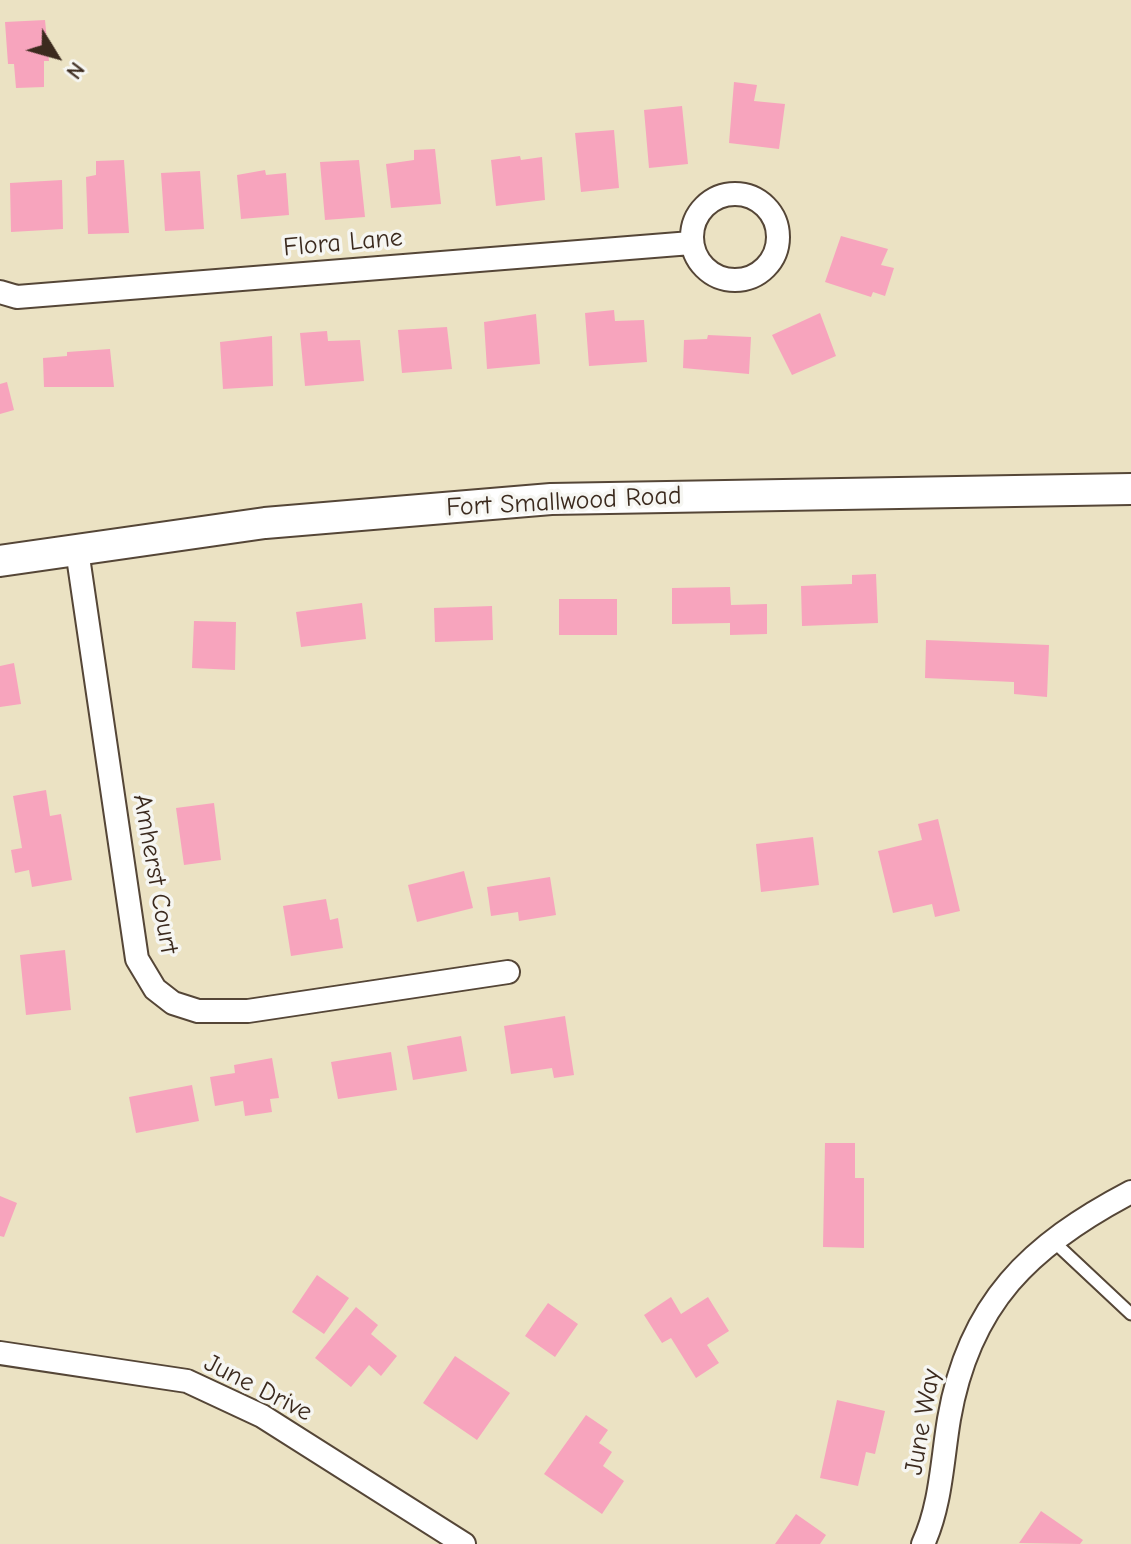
<!DOCTYPE html>
<html>
<head>
<meta charset="utf-8">
<style>
  body { margin:0 }
  #map { position:relative; width:1131px; height:1544px; overflow:hidden; background:#ebe2c3; font-family:"Comic Neue",sans-serif }
  canvas { display:block }
  .north { position:absolute; left:16px; top:16px; width:80px; height:80px; -webkit-text-stroke:6px #f6f6f2; paint-order:stroke; rotate:127deg; font-size:22px; font-weight:700; line-height:32px; text-align:center; color:#3b2a1e }
  .north::after { content:''; display:block; margin:auto; width:28px; height:36px; background:#3b2a1e; clip-path:polygon(50% 0,100% 100%,50% 72%,0 100%) }
</style>
</head>
<body>
<div id="map">
<canvas width="1131" height="1544"></canvas>
<div class="north">N</div>
</div>
<script>
const ctx = document.querySelector('canvas').getContext('2d');
ctx.lineJoin = 'round';
function fillPath(path, color) { ctx.fillStyle = color; ctx.fill(path, 'evenodd'); }
function trace(path, color, width, dash) { ctx.strokeStyle = color; ctx.lineWidth = width; ctx.lineCap = dash ? 'butt' : 'round'; ctx.setLineDash(dash || []); ctx.stroke(path); }
function label(font, color, halo, rows, align = 'center') {
  ctx.font = font + ' "Comic Neue",sans-serif'; ctx.lineWidth = 7; ctx.setLineDash([]); ctx.textBaseline = 'middle'; ctx.strokeStyle = halo; ctx.fillStyle = color; for (const [text, x, y, turn = 0] of rows) {
    ctx.save(); ctx.translate(x, y); ctx.rotate((+turn || 0) * Math.PI / 180); ctx.textAlign = isNaN(turn) ? turn : align; if (halo) ctx.strokeText(text, 0, 0); ctx.fillText(text, 0, 0); ctx.restore();
  }
}
fillPath(new Path2D(`
  M45,20L49,61H44V87L16,88L14,64H8L5,22Z
  M734,82L757,85L754,101L785,104L779,149L729,143Z
  M682,106L688,164L649,168L644,110Z
  M614,130L619,188L581,192L575,133Z
  M435,149L441,204L391,208L386,164L414,160V150Z
  M520,156L521,160L542,157L545,200L496,206L491,160Z
  M124,160L129,233L88,234L86,177L96,175V161Z
  M359,160L365,217L325,220L320,162Z
  M265,170L266,175L286,173L289,215L241,219L237,175Z
  M200,171L204,229L165,231L161,173Z
  M62,180L63,229L11,232L10,183Z
  M841,236L888,249L881,265L894,268L885,296L873,292L871,297L825,282Z
  M614,310L615,321L644,320L647,362L589,366L585,313Z
  M820,313L836,356L792,375L772,335Z
  M536,314L540,364L487,369L484,322Z
  M447,327L452,369L402,373L398,330Z
  M327,331L328,341L360,340L364,381L305,386L300,333Z
  M708,335L751,337L749,374L683,368L684,340L707,339Z
  M272,336L273,386L223,389L220,342Z
  M110,349L114,387H44L43,358L67,356V352Z
  M7,382L14,410L0,414V384Z
  M876,574L878,623L802,626L801,586L852,584V575Z
  M730,587L731,605L767,604V634L730,635V623L672,624V588Z
  M559,599H617V635H559Z
  M362,603L366,639L301,647L296,612Z
  M492,606L493,640L435,642L434,608Z
  M194,621L236,622L235,670L192,668Z
  M926,640L1049,645L1047,697L1014,694V682L925,678Z
  M14,663L21,704L0,707V666Z
  M46,790L50,816L61,814L72,880L32,887L29,870L15,873L11,850L22,848L13,796Z
  M214,803L221,860L184,865L176,808Z
  M938,819L960,911L935,917L932,904L893,913L878,851L922,840L918,824Z
  M813,837L819,885L761,892L756,844Z
  M464,871L473,908L417,922L408,885Z
  M550,877L556,915L519,921L518,912L491,916L487,887Z
  M326,899L330,920L338,918L343,948L291,956L283,906Z
  M65,950L71,1010L26,1015L20,955Z
  M565,1016L574,1075L554,1078L552,1068L511,1074L504,1026Z
  M461,1036L467,1071L413,1080L407,1046Z
  M391,1052L397,1090L338,1099L331,1062Z
  M272,1058L279,1098L270,1099L272,1112L245,1116L243,1101L215,1106L210,1077L235,1073L234,1065Z
  M192,1085L199,1121L136,1133L129,1097Z
  M825,1143H855V1178H864V1248L823,1247Z
  M0,1196L17,1203L4,1237L0,1236Z
  M317,1275L349,1298L324,1334L292,1312Z
  M671,1297L681,1314L708,1297L729,1331L707,1345L719,1363L696,1378L671,1338L662,1343L644,1315Z
  M548,1303L578,1324L555,1357L525,1336Z
  M356,1307L378,1325L371,1334L397,1356L381,1376L369,1365L351,1387L315,1358Z
  M455,1356L510,1393L477,1440L423,1403Z
  M837,1400L885,1411L875,1454L866,1452L858,1486L820,1478Z
  M586,1415L608,1430L599,1443L612,1452L603,1466L624,1481L602,1514L544,1474Z
  M1041,1511L1083,1540L1080,1544L1019,1543Z
  M796,1514L826,1535L820,1544H775Z`), '#f7a4bd');
const service = new Path2D(`
  M1052,1240L1131,1314`);
const minor = new Path2D(`
  M692 237a43 43 0 1 1 86 0a43 43 0 1 1-86 0Z
  M0,292L17,297L691,243
  M77,550L137,959L155,989L173,1003L198,1011H248L508,972
  M0,1353L187,1381L262,1416L464,1544
  M923,1544C941,1505 942,1461 949,1419C969,1303 1030,1245 1131,1192`);
const secondary = new Path2D(`
  M0,561L265,523L551,499L1131,489`);
trace(service, '#554637', 15);
trace(minor, '#554637', 26);
trace(secondary, '#554637', 34);
trace(service, '#fff', 11);
trace(minor, '#fff', 22);
trace(secondary, '#fff', 30);
label('26px', '#3b2a1e', '#f6f6f2', [
  ["Flora Lane",343,243,-5],
  ["Fort Smallwood Road",564,502,-3],
  ["Amherst Court",155,874,80],
  ["June Drive",258,1388,27],
  ["June Way",923,1422,-80]
]);
</script>
</body>
</html>
